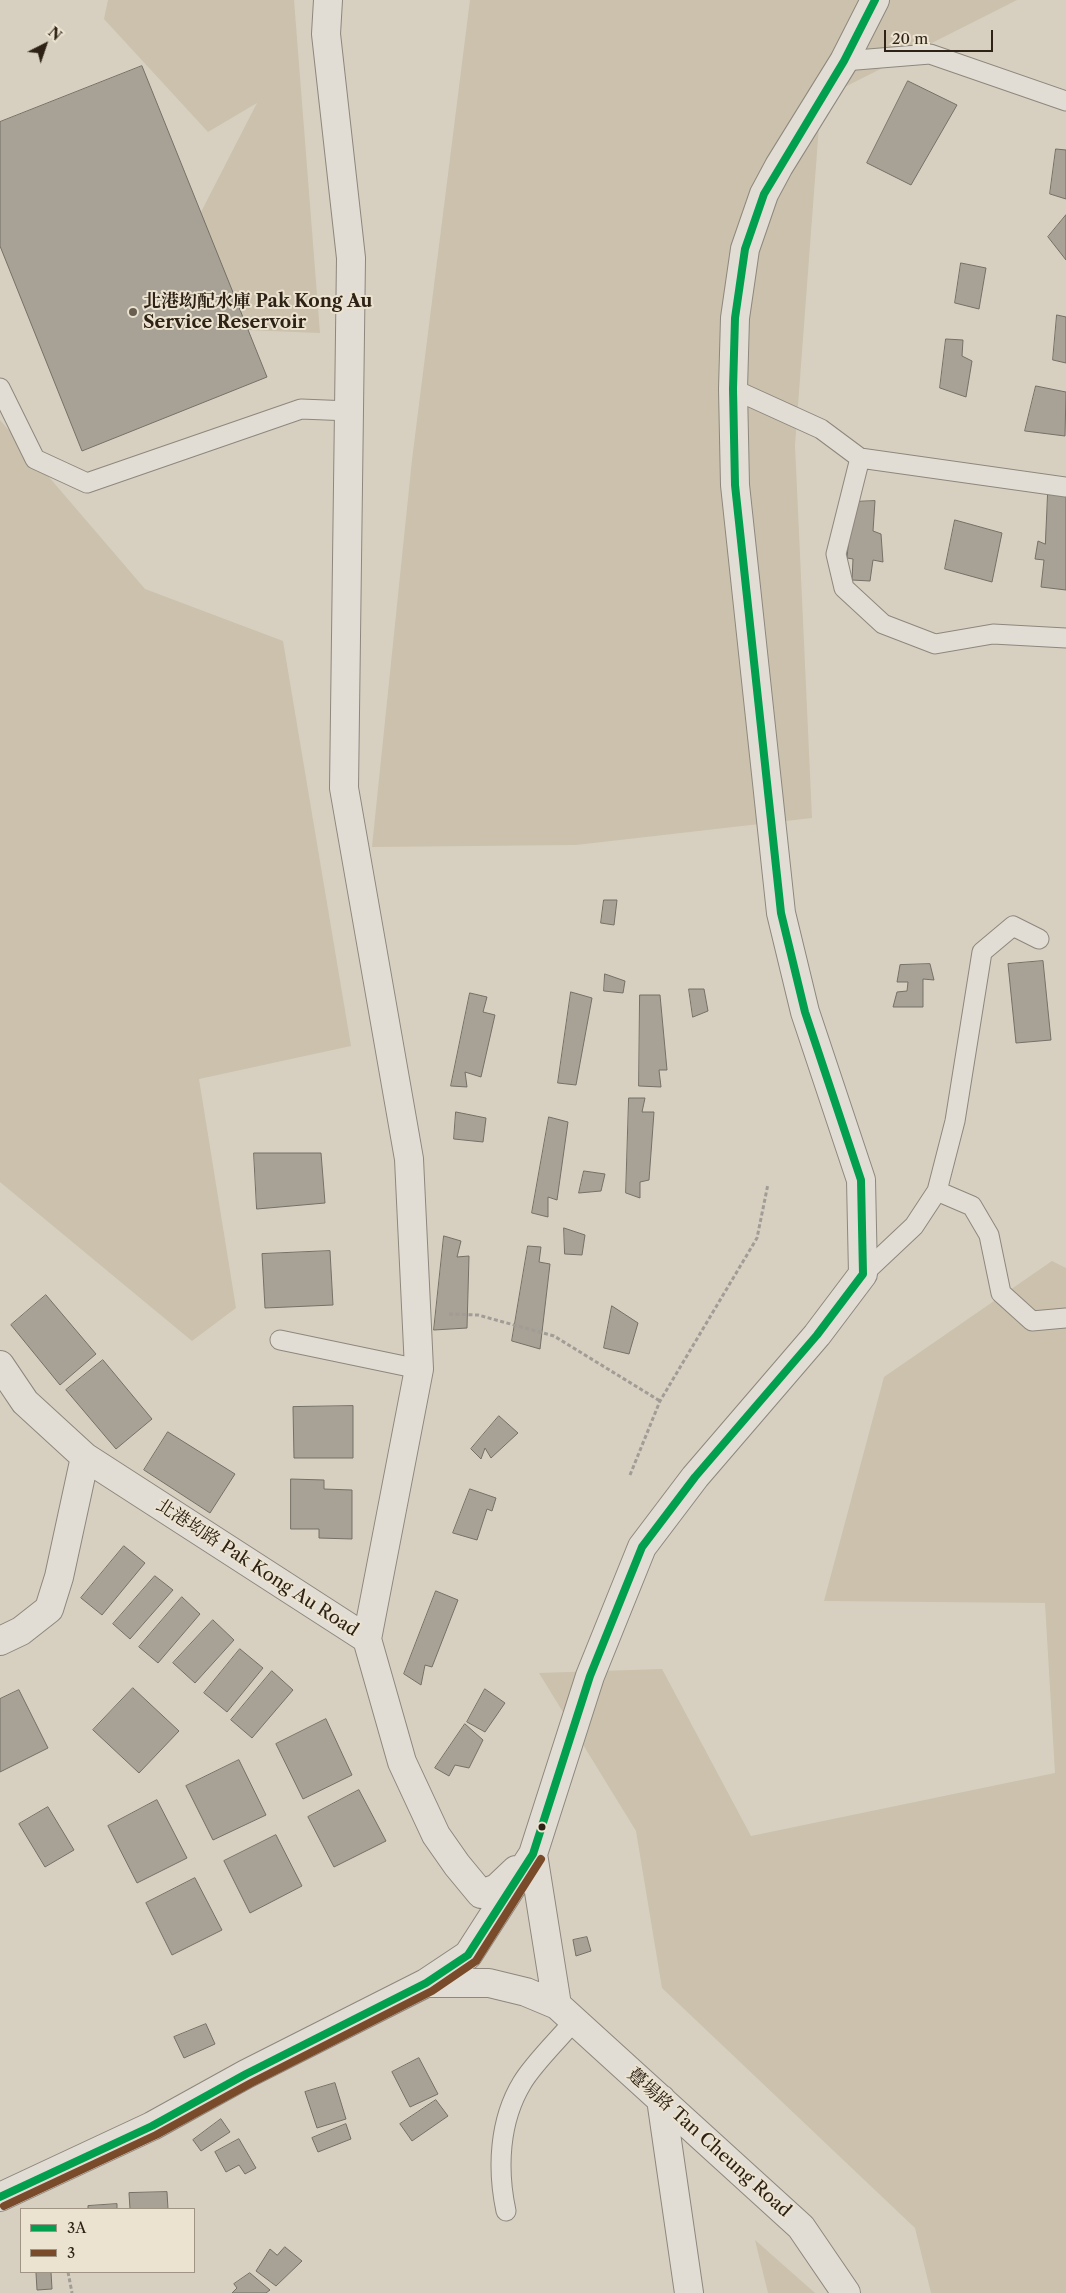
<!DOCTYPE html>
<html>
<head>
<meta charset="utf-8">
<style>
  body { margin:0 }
  #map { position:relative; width:1066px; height:2293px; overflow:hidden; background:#d7d0c0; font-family:"Libre Caslon Text",serif }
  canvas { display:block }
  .legend { position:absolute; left:20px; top:2208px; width:175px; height:65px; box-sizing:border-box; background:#ece2d0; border:1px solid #a09585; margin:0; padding:6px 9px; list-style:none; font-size:15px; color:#2d2215 }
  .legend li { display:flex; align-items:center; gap:10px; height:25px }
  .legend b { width:25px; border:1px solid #a09585 }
  .north { position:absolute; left:20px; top:20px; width:50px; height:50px; -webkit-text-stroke:4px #ece2d0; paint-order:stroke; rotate:41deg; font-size:14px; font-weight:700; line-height:20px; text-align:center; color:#2d2215 }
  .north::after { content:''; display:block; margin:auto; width:18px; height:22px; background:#2d2215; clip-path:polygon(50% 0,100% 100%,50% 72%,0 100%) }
  .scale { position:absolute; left:884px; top:30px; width:109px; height:22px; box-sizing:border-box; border:2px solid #2d2215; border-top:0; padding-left:6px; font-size:15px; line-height:18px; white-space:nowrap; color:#2d2215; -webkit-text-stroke:4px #ece2d0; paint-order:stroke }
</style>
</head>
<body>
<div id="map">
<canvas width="1066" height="2293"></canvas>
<ul class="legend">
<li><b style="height:6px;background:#029f4e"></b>3A</li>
<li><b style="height:6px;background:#7a4b2a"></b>3</li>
</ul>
<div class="north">N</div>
<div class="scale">20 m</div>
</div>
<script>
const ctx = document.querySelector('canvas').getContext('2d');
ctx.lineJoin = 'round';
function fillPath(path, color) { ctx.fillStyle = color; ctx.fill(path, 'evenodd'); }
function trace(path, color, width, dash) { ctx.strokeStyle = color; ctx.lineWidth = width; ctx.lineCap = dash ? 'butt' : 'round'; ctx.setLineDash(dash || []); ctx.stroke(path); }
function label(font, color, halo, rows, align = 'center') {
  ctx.font = font + ' "Libre Caslon Text","Noto Serif TC",serif'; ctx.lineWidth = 4; ctx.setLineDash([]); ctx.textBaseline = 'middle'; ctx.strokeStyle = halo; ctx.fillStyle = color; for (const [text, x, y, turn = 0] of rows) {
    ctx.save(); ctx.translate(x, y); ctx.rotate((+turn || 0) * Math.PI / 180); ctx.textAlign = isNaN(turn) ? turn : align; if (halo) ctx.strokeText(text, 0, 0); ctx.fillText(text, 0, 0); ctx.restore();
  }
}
fillPath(new Path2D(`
  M108,0H294L320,333L221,329L180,253L257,103L208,132L104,19Z
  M470,0H1017L821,99L795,445L812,818L576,845L372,847L412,460Z
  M0,420L145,589L283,641L351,1046L199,1079L236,1308L192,1341L0,1182Z
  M1052,1261L1066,1268V2293H931L915,2228L662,1988L636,1831L539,1673L662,1669L751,1836L1055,1773L1045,1603L824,1601L884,1377Z
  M755,2240L815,2293H768Z`), '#cbc1ac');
const building = new Path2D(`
  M142,66L267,377L82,451L0,246V122Z
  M908,81L957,105L911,185L867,163Z
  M1056,149L1066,150V199L1050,194Z
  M1066,215V260L1048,237Z
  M961,263L986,268L979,309L955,303Z
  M1057,315L1066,317V363L1053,360Z
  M946,339L963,340L962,356L972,361L966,397L940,388Z
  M1036,386L1066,392L1065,436L1025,431Z
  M1048,493L1066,495V590L1041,587L1044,560L1035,559L1038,541L1045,544Z
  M875,501L873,531L881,534L883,562L873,560L870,581L852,580L853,559L847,558L852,502Z
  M955,520L1002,533L992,582L945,569Z
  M604,900H617L614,925L601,923Z
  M1043,961L1051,1040L1016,1043L1008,964Z
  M930,964L934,980L923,979V1007H893L897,992L907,991L908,982H897L900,965Z
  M605,974L625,981L623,993L604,991Z
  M689,989H704L708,1011L693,1017Z
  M571,992L592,998L576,1085L558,1083Z
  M470,993L487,997L483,1012L495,1015L481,1077L465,1072L467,1087L451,1086Z
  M640,995H660L667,1070H659L661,1087L639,1086Z
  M629,1098H645L642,1112H654L649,1180L640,1182V1198L626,1193Z
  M456,1112L486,1118L483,1142L454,1139Z
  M549,1117L568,1122L557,1200L548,1197V1217L532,1213Z
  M254,1153H321L325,1203L257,1209Z
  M584,1171L605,1174L601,1191L579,1193Z
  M564,1228L585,1235L582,1255L565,1254Z
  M444,1236L461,1241L457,1257L469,1256L467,1328L434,1330Z
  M528,1246L541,1247L539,1262L550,1264L540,1349L512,1341Z
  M330,1251L333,1305L265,1308L262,1254Z
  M46,1295L96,1354L60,1385L11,1325Z
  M612,1306L638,1323L629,1354L604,1348Z
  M103,1360L152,1419L116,1449L66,1390Z
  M353,1406V1458H294L293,1407Z
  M499,1416L518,1433L491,1458L485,1448L481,1459L471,1449Z
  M168,1432L235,1474L210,1513L144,1470Z
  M291,1479L324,1480V1489L352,1490V1539L319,1538V1529H291Z
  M470,1489L496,1498L492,1511L487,1509L477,1540L453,1533Z
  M124,1546L145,1563L102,1615L81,1598Z
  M155,1576L173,1590L130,1639L113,1624Z
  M436,1591L458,1600L432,1667L425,1665L421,1685L404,1674Z
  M182,1597L200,1614L158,1663L139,1647Z
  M213,1620L234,1640L195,1683L173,1663Z
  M240,1649L263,1668L227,1712L204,1693Z
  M272,1671L293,1690L252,1738L231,1720Z
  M133,1688L179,1731L139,1773L93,1730Z
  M485,1689L505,1703L485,1732L467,1722Z
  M19,1690L48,1748L0,1772V1699Z
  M326,1719L352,1775L303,1799L276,1744Z
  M465,1724L483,1740L469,1768L455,1765L449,1776L435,1768Z
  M239,1760L266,1815L213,1840L186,1786Z
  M359,1790L386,1841L334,1867L308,1817Z
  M157,1800L187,1858L137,1883L108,1826Z
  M48,1807L74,1850L45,1867L19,1824Z
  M276,1835L302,1886L250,1913L224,1861Z
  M195,1878L222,1930L172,1955L146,1903Z
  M587,1937L591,1951L576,1956L573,1940Z
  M206,2024L215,2044L184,2058L174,2037Z
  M419,2058L438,2094L410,2107L392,2072Z
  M335,2083L346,2119L317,2128L305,2092Z
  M436,2100L448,2116L412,2141L400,2124Z
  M221,2119L230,2132L201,2151L193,2140Z
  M346,2124L351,2139L318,2152L312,2138Z
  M239,2139L256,2168L245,2174L239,2165L226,2172L215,2152Z
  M167,2192L168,2209H130L129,2193Z
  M117,2204V2209H88V2206Z
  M285,2247L302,2261L276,2286L256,2271L270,2249L277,2255Z
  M51,2272L52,2289L37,2290L36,2273Z
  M250,2273L270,2290L266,2293H232L237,2288L234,2284Z`);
fillPath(building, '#a7a196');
trace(building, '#757066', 1);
const service = new Path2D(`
  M844,61L930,54L1066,101
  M0,388L35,459L87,483L301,409L350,411
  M733,389L821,429L860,458L836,554L844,588L883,624L935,644L993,634L1066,638
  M860,458L1066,487
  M937,1191L972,1206L989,1235L1001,1293L1032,1321L1066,1318
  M863,1274L914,1226L937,1191L955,1121L982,952L1013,926L1039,939
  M280,1340L419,1369
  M506,2211C497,2169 499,2121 522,2083C533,2064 559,2039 574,2021`);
const minor = new Path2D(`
  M328,0L326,34L351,258L344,788L409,1159L419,1369L367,1639
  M0,1365L25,1402L85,1457L367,1639L402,1762L436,1835L457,1865L481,1894L497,1888L516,1870
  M0,1641L21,1631L49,1609L59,1577L85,1457
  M533,1854L557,2005
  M426,1983H489L526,1992L557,2005L801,2227L846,2293
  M661,2099L689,2293
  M0,2197L152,2126L246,2074L426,1983L468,1955L533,1854L590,1676L642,1547L695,1477L817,1335L863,1274L861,1180L805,1012L781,913L735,485L733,389L735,318L745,249L764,194L779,166L844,61L875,0`);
trace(service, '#8d877d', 21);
trace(minor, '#8d877d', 30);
trace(new Path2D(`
  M449,1314L478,1315L554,1336L660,1401
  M630,1475L660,1401L757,1238L768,1184
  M68,2272L72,2293`), '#a19c96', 3, [4, 2.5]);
trace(service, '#e1ddd5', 19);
trace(minor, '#e1ddd5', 28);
trace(new Path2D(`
  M0,2197L152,2126L246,2074L426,1983L468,1955L533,1854L590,1676L642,1547L695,1477L817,1335L863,1274L861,1180L805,1012L781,913L735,485L733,389L735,318L745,249L764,194L844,61L875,0`), '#029f4e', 8);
trace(new Path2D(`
  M4,2206L156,2135L251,2083L432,1991L476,1961L541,1859`), '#7a4b2a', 8);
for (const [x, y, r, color] of [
  [133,312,5,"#685f51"],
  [542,1827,4.5,"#2d2215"]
]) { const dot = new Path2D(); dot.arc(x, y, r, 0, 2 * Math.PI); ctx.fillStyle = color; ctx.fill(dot); trace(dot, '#ece2d0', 2); }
label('bold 18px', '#2d2215', '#ece2d0', [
  ["北港㘭配水庫 Pak Kong Au",143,302],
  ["Service Reservoir",143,323]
], 'left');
label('18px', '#2d2215', '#ece2d0', [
  ["北港㘭路 Pak Kong Au Road",257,1568,33],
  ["躉場路 Tan Cheung Road",709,2143,42]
]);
</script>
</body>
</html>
